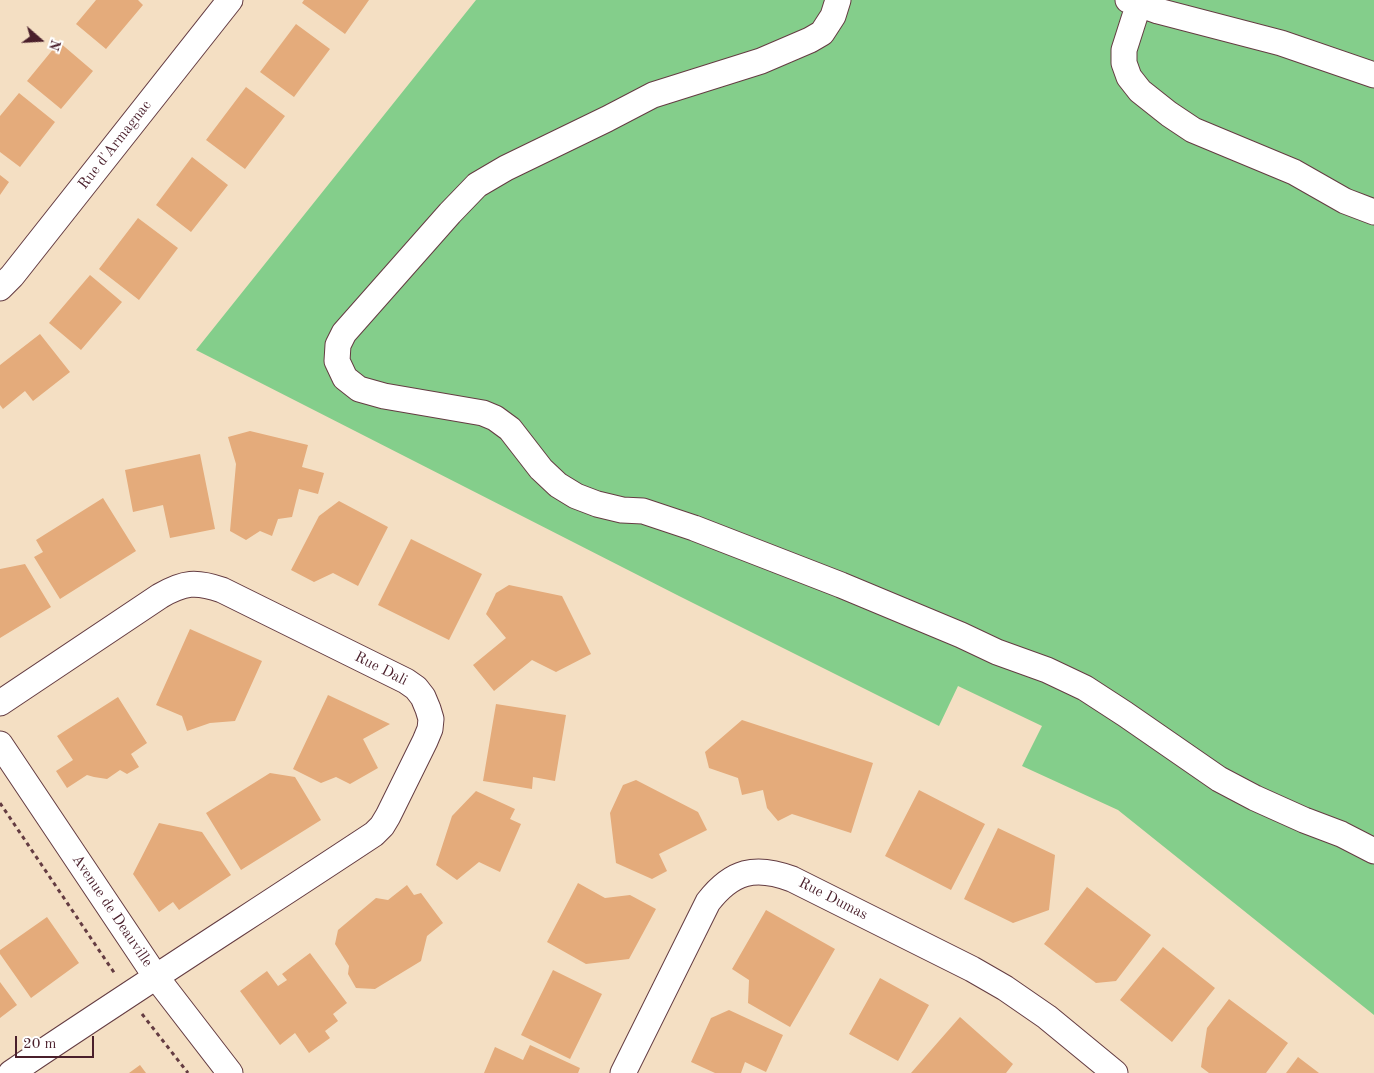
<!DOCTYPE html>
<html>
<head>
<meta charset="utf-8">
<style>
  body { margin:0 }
  #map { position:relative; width:1374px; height:1073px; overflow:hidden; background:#f4dfc3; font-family:"Old Standard TT",serif }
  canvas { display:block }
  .north { position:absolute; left:15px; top:15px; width:50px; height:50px; -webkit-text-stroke:4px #fff; paint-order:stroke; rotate:109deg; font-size:14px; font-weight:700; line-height:20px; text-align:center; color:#4a1f2b }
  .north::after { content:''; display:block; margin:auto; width:18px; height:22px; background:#4a1f2b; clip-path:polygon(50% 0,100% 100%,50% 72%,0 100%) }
  .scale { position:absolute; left:15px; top:1036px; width:79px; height:22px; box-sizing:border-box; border:2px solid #4a1f2b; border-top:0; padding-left:6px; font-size:15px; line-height:18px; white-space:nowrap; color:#4a1f2b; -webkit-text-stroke:4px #fff; paint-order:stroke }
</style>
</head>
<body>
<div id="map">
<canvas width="1374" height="1073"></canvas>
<div class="north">N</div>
<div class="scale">20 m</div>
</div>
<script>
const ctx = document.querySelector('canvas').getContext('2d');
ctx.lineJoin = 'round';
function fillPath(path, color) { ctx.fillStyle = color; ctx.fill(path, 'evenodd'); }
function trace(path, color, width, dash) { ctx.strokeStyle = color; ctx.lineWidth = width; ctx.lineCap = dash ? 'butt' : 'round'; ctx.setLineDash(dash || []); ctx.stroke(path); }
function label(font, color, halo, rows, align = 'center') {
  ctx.font = font + ' "Old Standard TT",serif'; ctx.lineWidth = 4; ctx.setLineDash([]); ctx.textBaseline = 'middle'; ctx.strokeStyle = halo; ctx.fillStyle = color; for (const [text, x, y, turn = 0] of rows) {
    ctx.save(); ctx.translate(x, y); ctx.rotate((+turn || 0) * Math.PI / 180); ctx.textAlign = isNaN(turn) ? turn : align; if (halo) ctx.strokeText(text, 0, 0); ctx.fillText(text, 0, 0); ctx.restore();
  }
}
fillPath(new Path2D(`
  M476,0H1374V1015L1118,810L1022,766L1042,726L958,686L939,726L679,596L196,350Z`), '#84ce8b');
fillPath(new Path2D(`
  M96,0H138L143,5L106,49L76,24Z
  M304,0H369L345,34L302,3Z
  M296,24L330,49L294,97L260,72Z
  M59,42L93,71L61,109L27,81Z
  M246,87L285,116L245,169L206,140Z
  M19,93L55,122L20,167L0,152V116Z
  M192,157L228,185L191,232L156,205Z
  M0,175L9,182L0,195Z
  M138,218L178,248L139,300L99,269Z
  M90,275L122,302L81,350L49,323Z
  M40,334L70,372L33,401L25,391L3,409L0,405V365Z
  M250,431L308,445L302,467L324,473L318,494L299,489L292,517L278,519L272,536L260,531L246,540L230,531L236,464L228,437Z
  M200,454L215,529L170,538L163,505L133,512L125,470Z
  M103,498L136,551L60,599L34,557L43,552L36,540Z
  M339,501L388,527L358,586L333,573L314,582L291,570L319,516Z
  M411,539L482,574L449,640L378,605Z
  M25,564L51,607L0,638V569Z
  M509,585L562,596L591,654L556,672L532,660L494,691L473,665L506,638L486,614L496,593Z
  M190,629L262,661L235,721L210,723L187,731L182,716L156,705Z
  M328,695L390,724L363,739L378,768L350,784L336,777L321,783L293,769Z
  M118,697L147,743L131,754L139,767L127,774L120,770L107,779L94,777L87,775L67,788L56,771L73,760L57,736Z
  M496,704L566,715L555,781L533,777L532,789L483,781Z
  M742,720L873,763L851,833L792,814L778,821L767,808L763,790L742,795L738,778L709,768L705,752Z
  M270,773L295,777L321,820L241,870L206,813Z
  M636,780L698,812L707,830L659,854L667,871L652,879L616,863L610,813L623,785Z
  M919,790L985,824L951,890L885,856Z
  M476,791L515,809L510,819L521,824L500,872L479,862L457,880L436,865L452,816Z
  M159,823L202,832L231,875L179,910L173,902L159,912L133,874Z
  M998,828L1055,855L1049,910L1013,923L964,899Z
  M578,883L605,898L630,895L656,909L629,959L586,964L547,942Z
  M407,885L414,895L421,893L443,923L427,936L421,961L375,989L356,988L348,974L349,966L335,944L338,930L376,898L388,900Z
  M1087,887L1151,935L1116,981L1096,983L1044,944Z
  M766,910L835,949L790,1027L748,1003L749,980L732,969Z
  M47,917L79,963L31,998L0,954V950Z
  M1163,947L1215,988L1172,1042L1120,1000Z
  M310,953L347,1003L333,1014L338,1021L325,1031L330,1038L309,1053L295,1033L280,1045L240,991L267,971L278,986L287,980L282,974Z
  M553,970L602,994L570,1059L521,1035Z
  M880,978L929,1005L898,1061L849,1034Z
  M0,982L17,1005L0,1018Z
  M1229,999L1288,1043L1266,1073H1209L1201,1067L1207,1028Z
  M729,1010L783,1035L766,1072L745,1062L741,1073H715L691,1062L711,1018Z
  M960,1017L1013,1064L1006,1073H911Z
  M530,1045L580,1068L578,1073H484L495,1047L523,1060Z
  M1298,1057L1319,1073H1286Z
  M140,1065L146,1073H129Z`), '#e4ab7b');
const minor = new Path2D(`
  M838,0L833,16L822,33L810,40L761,61L653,95L607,119L506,168L477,185L450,213L344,333L338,345L337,361L345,378L359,389L384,396L483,413L495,418L510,429L541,469L558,485L576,496L597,504L622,510L643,511L694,528L841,585L961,635L997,652L1047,670L1085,688L1125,714L1219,779L1255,798L1304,820L1341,834L1374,851
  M1128,0L1158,11L1281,43L1374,75
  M1140,0L1124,50V63L1129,77L1140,91L1169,114L1193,130L1294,172L1345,201L1374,212
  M0,288L12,276L230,0
  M0,703L160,596C184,582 196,581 222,590L406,681L416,688L423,697L428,709L431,719L430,729L425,741L388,816L382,826L374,834C253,914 131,992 11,1073
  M0,744L156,977L230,1073
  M623,1073L708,902C732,871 755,865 792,879L972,969L1005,988L1047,1017L1115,1073`);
trace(minor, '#643c42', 27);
trace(new Path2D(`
  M0,803L115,974
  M142,1014L188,1073`), '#643c42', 3, [4, 4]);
trace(minor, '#fff', 25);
label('15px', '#4a1f2b', '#fff', [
  ["Rue d'Armagnac",115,145,-52],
  ["Rue Dali",381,669,27],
  ["Rue Dumas",833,899,27],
  ["Avenue de Deauville",112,911,56]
]);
</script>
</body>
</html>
